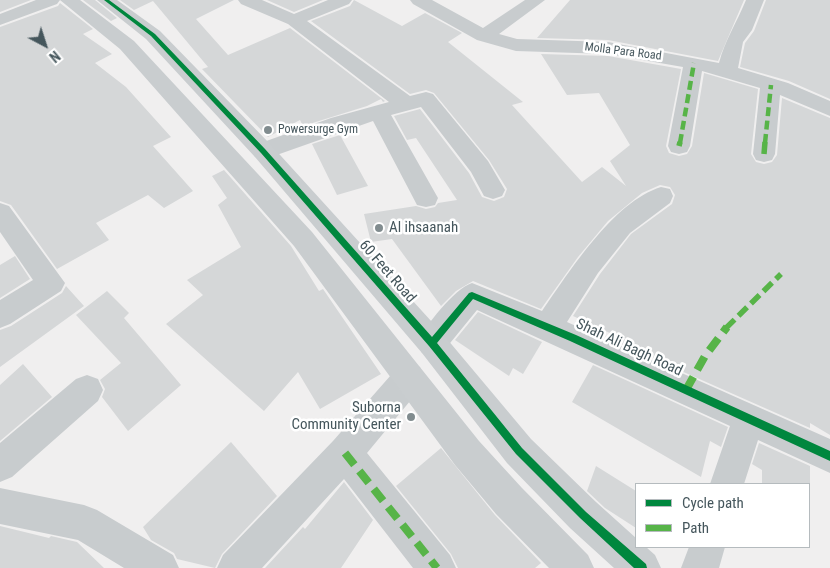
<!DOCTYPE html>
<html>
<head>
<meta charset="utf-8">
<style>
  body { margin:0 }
  #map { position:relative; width:830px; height:568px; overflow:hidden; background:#f0efef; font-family:"Roboto Condensed",sans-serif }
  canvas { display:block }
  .legend { position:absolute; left:635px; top:483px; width:175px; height:65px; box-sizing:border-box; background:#fff; border:1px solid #b5bbbe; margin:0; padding:6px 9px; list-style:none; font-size:15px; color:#45565c }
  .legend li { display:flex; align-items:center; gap:10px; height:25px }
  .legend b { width:25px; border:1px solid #b5bbbe }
  .north { position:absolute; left:20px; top:20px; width:50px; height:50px; -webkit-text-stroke:4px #fff; paint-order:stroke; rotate:140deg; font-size:14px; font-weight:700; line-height:20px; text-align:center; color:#45565c }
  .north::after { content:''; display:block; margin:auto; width:18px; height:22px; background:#45565c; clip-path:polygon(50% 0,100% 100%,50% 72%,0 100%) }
</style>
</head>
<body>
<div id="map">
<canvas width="830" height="568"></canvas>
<ul class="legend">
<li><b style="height:6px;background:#00873e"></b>Cycle path</li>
<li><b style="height:6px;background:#57b448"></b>Path</li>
</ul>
<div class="north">N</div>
</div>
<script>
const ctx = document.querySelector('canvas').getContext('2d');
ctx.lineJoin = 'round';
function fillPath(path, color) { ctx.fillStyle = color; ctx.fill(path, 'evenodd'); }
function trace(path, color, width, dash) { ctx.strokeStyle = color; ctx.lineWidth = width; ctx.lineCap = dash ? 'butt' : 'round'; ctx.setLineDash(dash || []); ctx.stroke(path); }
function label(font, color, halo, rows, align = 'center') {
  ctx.font = font + ' "Roboto Condensed",sans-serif'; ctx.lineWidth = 5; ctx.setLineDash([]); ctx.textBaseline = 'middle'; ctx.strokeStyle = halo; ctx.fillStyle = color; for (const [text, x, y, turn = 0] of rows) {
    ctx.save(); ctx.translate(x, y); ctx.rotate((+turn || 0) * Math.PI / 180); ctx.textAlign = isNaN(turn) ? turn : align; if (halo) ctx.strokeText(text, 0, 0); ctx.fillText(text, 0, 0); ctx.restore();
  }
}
fillPath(new Path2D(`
  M0,0H31L0,12Z
  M83,0H95L117,18L111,21Z
  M120,0H234L196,19L228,55L290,28L385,101L383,102L381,99L367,106L303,126L300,120L268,137L202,69L208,67L153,1L134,10Z
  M267,0H323L294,12Z
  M354,0L402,26L425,13L462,33L448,42L523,102L512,105L582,182L602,167L626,186L610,161L630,145L599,93L567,95L541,54L608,56L681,69L666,146L669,153L679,156L687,154L692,146L704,73L758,89L751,154L756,162L764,164L772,162L777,155L782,98L830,118V435L810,423V428L609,339L612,334L573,316L600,274L631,234L672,204L675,195L670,187L660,185L642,193L608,221L578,257L541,309L473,281L456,291L441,306L392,239L371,242L364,214L416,206L426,209L435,207L438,203L457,200L416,138L407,140L394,116L420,109L469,173L482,197L494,201L504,197L507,189L489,160L434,93L426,90L410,94L311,21L350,6Z
  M570,0H744L718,61L608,40L537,38Z
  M766,0H830V99L789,81L740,67L745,43L754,31Z
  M60,3L93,29L83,34L112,54L95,63L126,87L171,137L153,146L193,191L164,208L148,195L96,223L109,240L57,269L11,205L0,201V27L58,6Z
  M340,135L368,186L337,195L312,144Z
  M224,170L291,246L319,291L323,289L381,374L320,409L298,372L264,411L166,324L203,295L187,280L241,247L218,205L227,198L212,176Z
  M15,256L30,279L0,298V265Z
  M66,286L84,306L0,367V330L11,326L62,293Z
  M107,291L129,313L124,318L181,385L128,431L102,397L105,389L100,380L121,363L76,315Z
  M478,312L542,342L523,374L513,368L509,376L455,340Z
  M23,364L52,397L0,441V385Z
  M593,365L728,427L721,447L710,441L701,477L572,402Z
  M231,442L277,496L222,554L215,568L177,559L174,553L151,540L143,527Z
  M759,443L810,466V484H762V470L752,464Z
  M441,448L495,515L541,563L535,568H458L451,554L396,486Z
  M596,466L636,491V528L605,508L587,491Z
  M344,482L373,520L341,568H265L303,527L305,529Z
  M0,526L49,538L51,536L77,542L104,568H0Z`), '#d5d7d8');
fillPath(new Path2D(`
  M36,0H60L57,4L0,25V14Z
  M238,0H262L294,14L328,0H352L349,4L307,21L410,96L426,92L433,94L488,161L505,190L502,196L493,199L484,196L471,172L421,107L391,115L438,198L435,205L426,207L417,205L373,121L271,157L263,159L255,157L252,151L255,145L331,118L389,102L288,24L241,4Z
  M410,0H432L483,28L525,0H545L499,34L517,39L608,42L719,63C725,40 737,22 746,0H764L752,30L743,42L738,68L788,83L830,101V116L780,95L775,154L772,160L764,162L756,160L753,154L760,88L702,71L690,146L687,152L679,154L671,152L668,146L683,67L608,54L516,51L477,40L413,4Z
  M661,187L670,189L673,196L670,203L630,233L598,273L567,322L830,439V473L758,440L744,484H710L730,426L477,310L442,353L432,357L422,353L417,343C425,326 454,289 472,283L542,311C570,271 613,202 661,187Z
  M0,203L9,206L65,283L61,291L10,324L0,328V300L33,280L0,232Z
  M409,363L420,367L424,378L420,389L367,453L450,555L456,568H413L344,479L262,568H217L223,555L333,441L398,367Z
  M87,375L98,379L103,390L98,401L12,477L0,482V443L76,379Z
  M0,488L84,505L97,510L173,555L179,568H124L78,540L0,524Z
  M689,547H725L719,568H681Z`), '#c8ccce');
fillPath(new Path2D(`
  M60,0H80L134,41L312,232L479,441L522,488L588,555L594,568H549L496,514L455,465L294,246L120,49Z
  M97,0H117L160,31L271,145L442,333L531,439L596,502L636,538V547H646L655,555L661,568H614L570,528L507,463L422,353L255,157L146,39Z`), '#c9cdcf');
trace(new Path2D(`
  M680,143L694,63
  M765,143L771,85`), '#57b448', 4.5, [9, 4.5]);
trace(new Path2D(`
  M679,146L680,142
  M764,154L765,142
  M726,328L781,274`), '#57b448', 5.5, [12, 5.5]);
trace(new Path2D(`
  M686,390L705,356L727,327
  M345,453L437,568`), '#57b448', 8, [15, 8]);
fillPath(new Path2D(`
  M104,0H109L155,34L265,149L432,337L469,293L472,292L576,335L830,451V461L570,341L473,299L437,343L522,448L586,512L646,564L647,568H634L580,518L516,454L429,346L261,153L151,36Z`), '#00873e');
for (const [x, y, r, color] of [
  [268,130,5,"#818c8f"],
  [379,228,5,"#818c8f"],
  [411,417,5,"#818c8f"]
]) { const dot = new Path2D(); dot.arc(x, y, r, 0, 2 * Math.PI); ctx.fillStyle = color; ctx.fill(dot); trace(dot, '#fff', 2); }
label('12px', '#45565c', '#fff', [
  ["Molla Para Road",623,52,7]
]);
label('12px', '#45565c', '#fff', [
  ["Powersurge Gym",278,130]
], 'left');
label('15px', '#45565c', '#fff', [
  ["Al ihsaanah",389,228],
  ["Suborna",401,408,"right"],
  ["Community Center",401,425,"right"]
], 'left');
label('15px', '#45565c', '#fff', [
  ["60 Feet Road",387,272,49],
  ["Shah Ali Bagh Road",629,348,25]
]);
</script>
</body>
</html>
